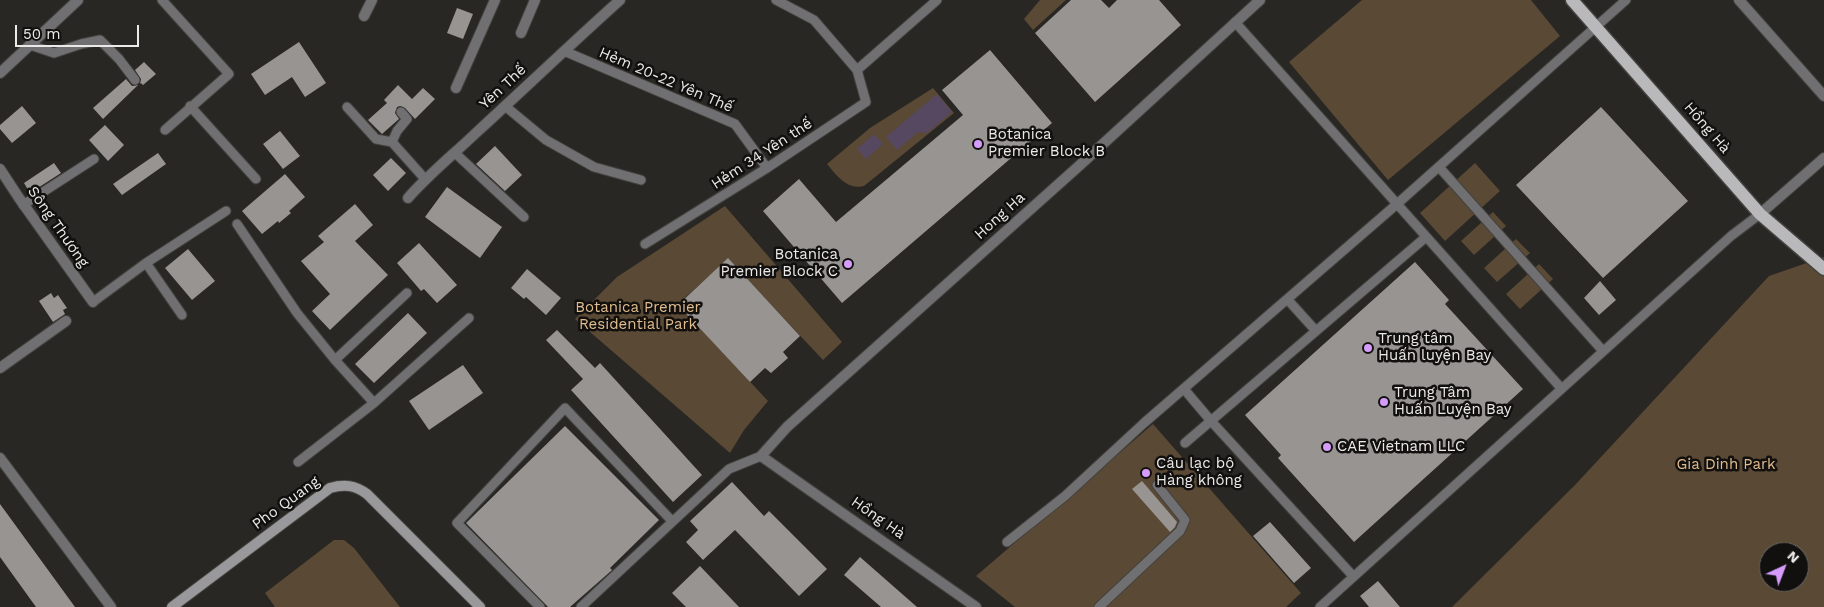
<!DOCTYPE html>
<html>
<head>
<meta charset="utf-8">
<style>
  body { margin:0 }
  #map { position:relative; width:1824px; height:607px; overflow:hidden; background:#292724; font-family:"Work Sans",sans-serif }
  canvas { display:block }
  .north { position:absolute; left:1759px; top:542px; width:50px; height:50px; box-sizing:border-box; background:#11100f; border:1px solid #696766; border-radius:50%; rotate:43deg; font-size:14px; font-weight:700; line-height:20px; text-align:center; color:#eceae8 }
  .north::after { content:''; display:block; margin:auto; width:18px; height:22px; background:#d59cfb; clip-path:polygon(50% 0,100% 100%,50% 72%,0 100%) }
  .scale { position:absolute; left:15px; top:25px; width:124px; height:22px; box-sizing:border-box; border:2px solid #eceae8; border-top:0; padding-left:6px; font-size:15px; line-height:18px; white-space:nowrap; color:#eceae8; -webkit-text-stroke:4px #11100f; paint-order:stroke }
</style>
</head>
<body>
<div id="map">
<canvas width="1824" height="607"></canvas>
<div class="north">N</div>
<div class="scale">50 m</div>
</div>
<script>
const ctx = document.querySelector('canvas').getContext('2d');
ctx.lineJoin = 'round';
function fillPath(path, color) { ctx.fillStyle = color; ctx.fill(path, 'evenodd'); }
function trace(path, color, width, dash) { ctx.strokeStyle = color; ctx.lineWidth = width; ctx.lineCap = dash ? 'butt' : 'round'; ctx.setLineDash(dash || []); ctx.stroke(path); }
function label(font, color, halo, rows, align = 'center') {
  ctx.font = font + ' "Work Sans",sans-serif'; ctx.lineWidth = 5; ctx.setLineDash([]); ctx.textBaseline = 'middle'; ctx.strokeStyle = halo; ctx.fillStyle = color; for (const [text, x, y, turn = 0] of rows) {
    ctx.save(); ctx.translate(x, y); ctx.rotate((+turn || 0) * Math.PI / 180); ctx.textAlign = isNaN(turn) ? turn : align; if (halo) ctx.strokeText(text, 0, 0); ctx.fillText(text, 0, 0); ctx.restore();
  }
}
fillPath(new Path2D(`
  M1040,0H1066L1033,30L1024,19Z
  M1362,0H1531L1560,36L1388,180L1289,62Z
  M933,88L954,113L864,186C847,190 837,176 827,164L870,128Z
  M1475,163L1500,191L1445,241L1420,213Z
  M725,206L842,342L823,360L728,259L678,304L768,401L744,430L730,453L575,319L617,277Z
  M1493,212L1506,226L1474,255L1461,241Z
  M1516,239L1530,253L1497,282L1484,268Z
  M1824,257V607H1452L1575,485L1769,276ZM1769,552H1799V582H1769Z
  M1539,264L1553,279L1520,309L1506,294Z
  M1153,424L1301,593L1286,607H1015L976,576Z
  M334,540H344L354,548L400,607H275L265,593Z`), '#5a4934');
fillPath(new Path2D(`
  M937,94L952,112L927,133L918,132L897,150L886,137Z
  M874,134L883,144L866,159L857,149Z`), '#564860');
fillPath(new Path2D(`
  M1071,0H1101L1109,8L1117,0H1159L1181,25L1095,102L1035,33Z
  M457,8L473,14L463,39L447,33Z
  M299,42L326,83L305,97L292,77L265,95L251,74Z
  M990,50L1052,123L842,303L763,211L799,179L836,222L963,115L942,90Z
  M144,62L156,74L143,85L141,83L140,84L141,79L135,70Z
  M126,79L132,86L138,85L103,119L93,108Z
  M398,85L412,99L423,88L435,99L415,119L405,108L400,106L397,107L395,113L399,119L382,134L368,120L387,103L384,100Z
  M22,106L36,123L12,143L0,129V125Z
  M1601,107L1688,201L1603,278L1516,185Z
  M105,125L124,145L108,161L89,140Z
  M280,131L300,156L283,169L263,144Z
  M495,146L522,175L505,191L476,164Z
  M158,153L166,164L122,195L113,184Z
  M391,158L406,173L388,191L373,175Z
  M54,163L61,173L30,193L24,183Z
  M285,174L305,197L289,211L291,213L279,223L278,221L262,234L242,211Z
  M447,187L502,227L480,258L425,217Z
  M355,204L373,225L355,241L388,275L330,330L312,311L330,294L301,261L324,242L318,236Z
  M419,243L457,285L437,303L424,289L421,291L397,263Z
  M188,249L215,281L192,300L165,268Z
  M728,258L800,336L783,352L788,358L771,373L765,368L750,382L678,305Z
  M1415,262L1449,300L1445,304L1523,389L1354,542L1278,458L1281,455L1245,415Z
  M527,269L561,298L546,315L526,297L524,299L511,288Z
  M1600,281L1616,300L1599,315L1584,298Z
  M51,293L54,298L58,295L67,308L63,310L65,314L53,322L39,301Z
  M408,313L427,333L374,383L355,364Z
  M557,330L595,368L600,363L702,475L673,502L571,390L583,379L546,340Z
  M463,365L483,393L429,430L409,401Z
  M565,426L659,520L610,568L612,570L611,571L570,607H548L466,523Z
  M1142,481L1177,522L1175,527L1170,532L1132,489Z
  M732,482L764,516L769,511L827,569L799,596L735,530L703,560L686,542L698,530L690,521Z
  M0,504L75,607H36L0,557Z
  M1270,522L1311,568L1294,583L1253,536Z
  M860,557L917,607H881L844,575Z
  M700,566L739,607H686L672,593Z
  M1378,581L1400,607H1369L1360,596Z`), '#979491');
const service = new Path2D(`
  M162,0L229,74L165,130
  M1235,22L1561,388
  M30,45L54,53L81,44L100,40L119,59L135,80
  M564,51L735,124L767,168
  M857,70L937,0
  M190,106L256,179
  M505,106L546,140L594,167L641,180
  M347,107L376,139L392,142L425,179
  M392,142L397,131L407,119L401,112
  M455,153L524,217
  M1439,167L1603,351
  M23,205L94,159
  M237,224L297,313L335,360L374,403L298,462
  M645,244L767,168L866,102L857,70L814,20L776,0
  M146,263L182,315
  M1288,300L1316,331
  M93,302L146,263L226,211
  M335,360L407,293
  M1184,389L1211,421L1353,576
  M374,403L469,318
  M1185,443L1426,237
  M1007,542L1065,496L1144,423L1397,204L1626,0
  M540,607L457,523L565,408L672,521
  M581,607L729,469L761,456
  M1099,607L1180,531L1185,520L1157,485
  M1320,607L1731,236L1760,214`);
const minor = new Path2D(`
  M1739,0L1824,96
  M364,16L372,0
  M521,33L535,0
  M0,73L78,0
  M456,88L495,0
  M0,169L19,198L93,302
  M408,198C429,174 454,154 477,132C525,88 572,43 620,0
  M1760,214L1824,158
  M0,368L66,321
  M0,458L111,607`);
const tertiary = new Path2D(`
  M976,607L761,456L787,427L1080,165L1260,0`);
const secondary = new Path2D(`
  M172,607L330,488C344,484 355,485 367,494L480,607`);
const primary = new Path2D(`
  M1572,0L1760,214L1824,269`);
trace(service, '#44423f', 11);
trace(minor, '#44423f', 12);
trace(tertiary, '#44423f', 12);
trace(secondary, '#44423f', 12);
trace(primary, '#44423f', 15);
trace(service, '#706f71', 9);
trace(minor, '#706f71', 10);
trace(tertiary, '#706f71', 10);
trace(secondary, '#99989a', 10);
trace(primary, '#b9b8bb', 12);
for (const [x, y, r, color] of [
  [978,144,5,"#d59cfb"],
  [848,264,5,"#d59cfb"],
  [1368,348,5,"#d59cfb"],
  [1384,402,5,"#d59cfb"],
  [1327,447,5,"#d59cfb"],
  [1146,473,5,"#d59cfb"]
]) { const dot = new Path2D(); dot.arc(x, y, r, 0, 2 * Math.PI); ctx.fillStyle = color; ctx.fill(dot); trace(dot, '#11100f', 2); }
label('15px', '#eceae8', '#11100f', [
  ["Hẻm 20-22 Yên Thế",666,80,23],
  ["Yên Thế",503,87,-43],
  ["Hồng Hà",1707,128,49],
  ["Hẻm 34 Yên thế",762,154,-33],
  ["Hong Ha",1000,216,-42],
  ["Sông Thương",58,227,55],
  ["Pho Quang",286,503,-36],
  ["Hồng Hà",878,518,35]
]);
label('15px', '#eceae8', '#11100f', [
  ["Botanica",988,135],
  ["Premier Block B",988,152],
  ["Botanica",838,255,"right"],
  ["Premier Block C",838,272,"right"],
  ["Trung tâm",1378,339],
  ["Huấn luyện Bay",1378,356],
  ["Trung Tâm",1394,393],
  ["Huấn Luyện Bay",1394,410],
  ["CAE Vietnam LLC",1337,447],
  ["Câu lạc bộ",1156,464],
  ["Hàng không",1156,481]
], 'left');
label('15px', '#e0bb8d', '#11100f', [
  ["Botanica Premier",638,308],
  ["Residential Park",638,325],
  ["Gia Dinh Park",1726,465]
]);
</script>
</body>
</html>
